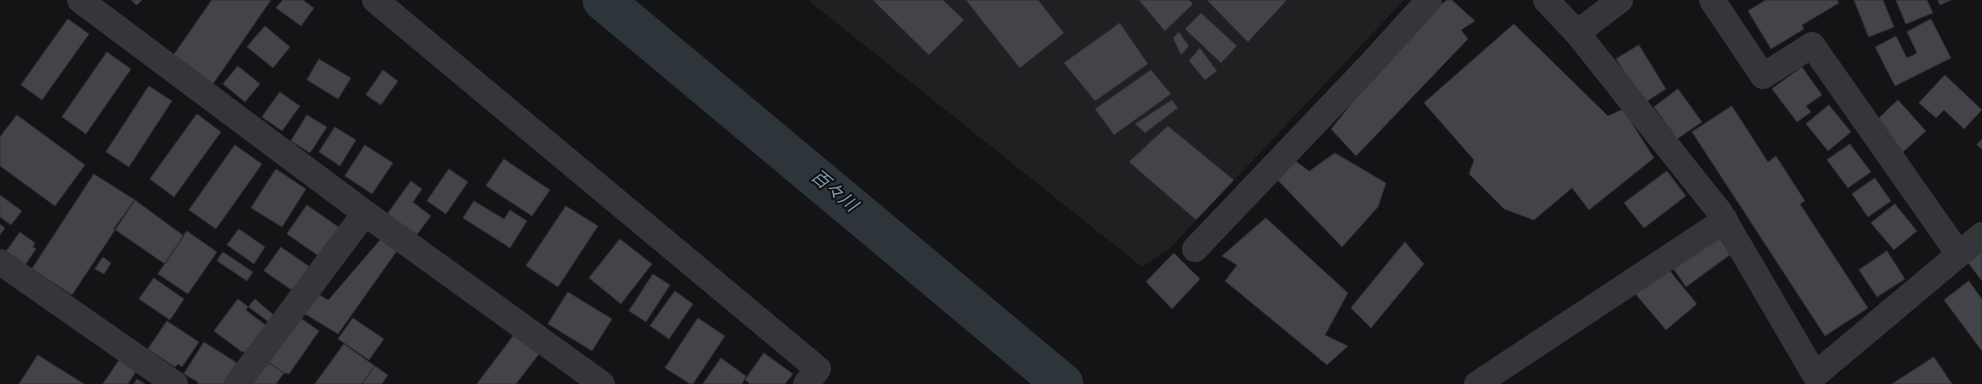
<!DOCTYPE html>
<html>
<head>
<meta charset="utf-8">
<style>
  body { margin:0 }
  canvas { display:block; background:#141416 }
</style>
</head>
<body>
<canvas width="1982" height="384"></canvas>
<script>
const ctx = document.querySelector('canvas').getContext('2d');
ctx.lineJoin = 'round';
function fillPath(path, color) { ctx.fillStyle = color; ctx.fill(path, 'evenodd'); }
function trace(path, color, width, dash) { ctx.strokeStyle = color; ctx.lineWidth = width; ctx.lineCap = dash ? 'butt' : 'round'; ctx.setLineDash(dash || []); ctx.stroke(path); }
function label(font, color, halo, rows, align = 'center') {
  ctx.font = font + ' "Source Sans 3","Noto Sans JP",sans-serif'; ctx.lineWidth = 4; ctx.setLineDash([]); ctx.textBaseline = 'middle'; ctx.strokeStyle = halo; ctx.fillStyle = color; for (const [text, x, y, turn = 0] of rows) {
    ctx.save(); ctx.translate(x, y); ctx.rotate((+turn || 0) * Math.PI / 180); ctx.textAlign = isNaN(turn) ? turn : align; if (halo) ctx.strokeText(text, 0, 0); ctx.fillText(text, 0, 0); ctx.restore();
  }
}
fillPath(new Path2D(`
  M808,0H1404L1168,250L1142,267Z`), '#202023');
trace(new Path2D(`
  M603,0L1063,384`), '#2d353b', 41);
const building = new Path2D(`
  M131,0H142L137,5Z
  M212,0H271L213,84L173,56Z
  M283,0H303L314,8L301,26L276,8Z
  M873,0H943L964,20L929,55Z
  M966,0H1038L1064,33L1020,68Z
  M1139,0H1189L1193,4L1165,31Z
  M1207,0H1287L1248,42Z
  M1447,0H1452L1475,21L1461,30L1468,39L1356,156L1331,129L1398,46L1432,11Z
  M1766,0H1837L1839,3L1802,25L1804,29L1771,49L1748,11Z
  M1854,0H1883L1894,27L1869,37Z
  M1896,0H1927L1933,13L1906,24Z
  M1938,0H1951L1940,5Z
  M1201,13L1237,46L1221,63L1185,29Z
  M68,19L89,34L42,100L21,85Z
  M1931,19L1951,58L1895,86L1875,47L1896,36L1907,58L1917,53L1907,32Z
  M1120,23L1148,64L1095,101L1064,63Z
  M1514,24L1608,116L1623,109L1654,158L1589,210L1572,188L1534,220L1504,209L1469,174L1474,160L1424,103Z
  M265,26L290,47L273,68L247,47Z
  M1179,32L1189,46L1181,55L1173,38Z
  M1639,45L1666,89L1644,103L1616,59Z
  M1200,48L1217,71L1205,80L1189,61Z
  M107,52L131,69L86,134L62,117Z
  M319,59L351,78L338,99L307,80Z
  M238,66L260,84L245,102L223,84Z
  M1802,67L1822,95L1806,106L1811,112L1797,122L1772,89Z
  M383,70L398,81L381,105L366,95Z
  M1151,70L1171,94L1114,135L1095,109Z
  M1945,75L1982,110L1964,129L1944,110L1936,118L1919,103Z
  M149,86L172,101L129,167L106,152Z
  M1678,89L1702,122L1677,139L1654,107Z
  M280,92L300,106L282,131L262,117Z
  M1172,100L1178,108L1145,133L1135,124Z
  M1898,100L1926,131L1903,152L1876,121Z
  M1829,105L1851,132L1828,151L1806,124Z
  M1732,106L1768,162L1776,156L1805,201L1800,204L1868,308L1825,336L1692,132Z
  M197,114L221,132L174,197L150,179Z
  M17,115L85,165L55,206L0,166V137Z
  M307,115L327,127L310,153L291,141Z
  M1168,126L1234,180L1196,220L1129,162Z
  M335,127L356,140L340,166L319,152Z
  M1982,139V149L1977,145Z
  M1850,144L1871,172L1848,188L1827,160Z
  M235,145L262,164L216,229L189,210Z
  M365,145L393,163L372,194L345,176Z
  M1335,153L1386,183L1378,207L1342,247L1269,171L1288,155L1309,171Z
  M504,159L550,190L532,216L486,186Z
  M276,169L306,189L282,227L251,208Z
  M449,169L468,182L446,214L427,201Z
  M1667,171L1686,196L1644,228L1624,203Z
  M94,174L135,200L72,295L32,269Z
  M1875,178L1891,201L1868,217L1852,194Z
  M411,181L422,189L413,202L431,216L415,237L386,216Z
  M0,195L22,211L11,225L0,217Z
  M135,200L184,236L165,264L114,229Z
  M474,201L504,219L510,210L527,221L510,248L463,218Z
  M1895,204L1917,231L1894,250L1871,223Z
  M307,205L340,228L320,257L287,234Z
  M566,206L598,226L558,287L526,266Z
  M1266,218L1348,293L1325,335L1348,346L1327,365L1225,281L1237,265L1222,256Z
  M0,224L5,228L0,235Z
  M239,229L265,247L254,264L227,245Z
  M187,231L217,252L188,294L158,274Z
  M20,232L35,243L33,247L36,249L25,265L6,252Z
  M1718,236L1731,254L1686,287L1673,268Z
  M382,238L399,248L338,334L300,311L313,291L328,300Z
  M620,239L652,264L621,304L589,278Z
  M1982,240V281L1962,255Z
  M1405,242L1424,264L1371,328L1351,308Z
  M281,247L310,267L293,291L264,271Z
  M1887,251L1905,279L1877,297L1859,270Z
  M223,252L253,272L247,281L217,261Z
  M1174,253L1200,279L1172,309L1146,282Z
  M103,257L111,263L104,274L95,269Z
  M1665,265L1697,304L1666,330L1633,291Z
  M653,274L670,285L646,322L629,311Z
  M154,278L184,299L170,320L139,299Z
  M1969,281L1982,299V351L1944,300Z
  M675,291L693,304L669,339L650,326Z
  M568,292L612,319L592,351L548,324Z
  M238,299L270,323L248,352H242L214,331Z
  M255,299L276,317L268,327L246,310Z
  M298,316L319,331L289,374L284,373L266,361Z
  M353,318L384,339L369,360L338,339Z
  M698,318L725,336L693,384H690L665,368Z
  M167,321L199,342L182,367L178,364L175,367L148,349Z
  M514,335L539,354L516,384H477Z
  M204,342L242,366L231,384H197L198,382L184,374Z
  M344,344L375,366L362,384H315Z
  M764,353L793,374L785,384H750L745,380Z
  M38,355L84,384H19Z
  M1934,357L1952,384H1892Z
  M721,358L746,376L742,384H703Z
  M120,359L137,370L128,384H103Z
  M264,359L284,373L276,384H247Z
  M375,366L388,375L382,384H362Z
  M137,379L145,384H134Z`);
fillPath(building, '#434449');
trace(building, '#2e2e32', 1);
trace(new Path2D(`
  M80,0L365,213L602,384
  M375,0L818,369L806,384
  M1546,0L1577,33L1719,211L1815,375L1982,235
  M1712,0L1763,76L1812,45L1958,253
  M1577,33L1620,0
  M1195,249L1371,64L1429,0
  M0,262L175,384
  M237,384L365,213
  M1477,384L1725,220`), '#35363a', 26);
label('italic 18px', '#7e9bb0', '#0f0f11', [
  ["百々川",833,192,40]
]);
</script>
</body>
</html>
